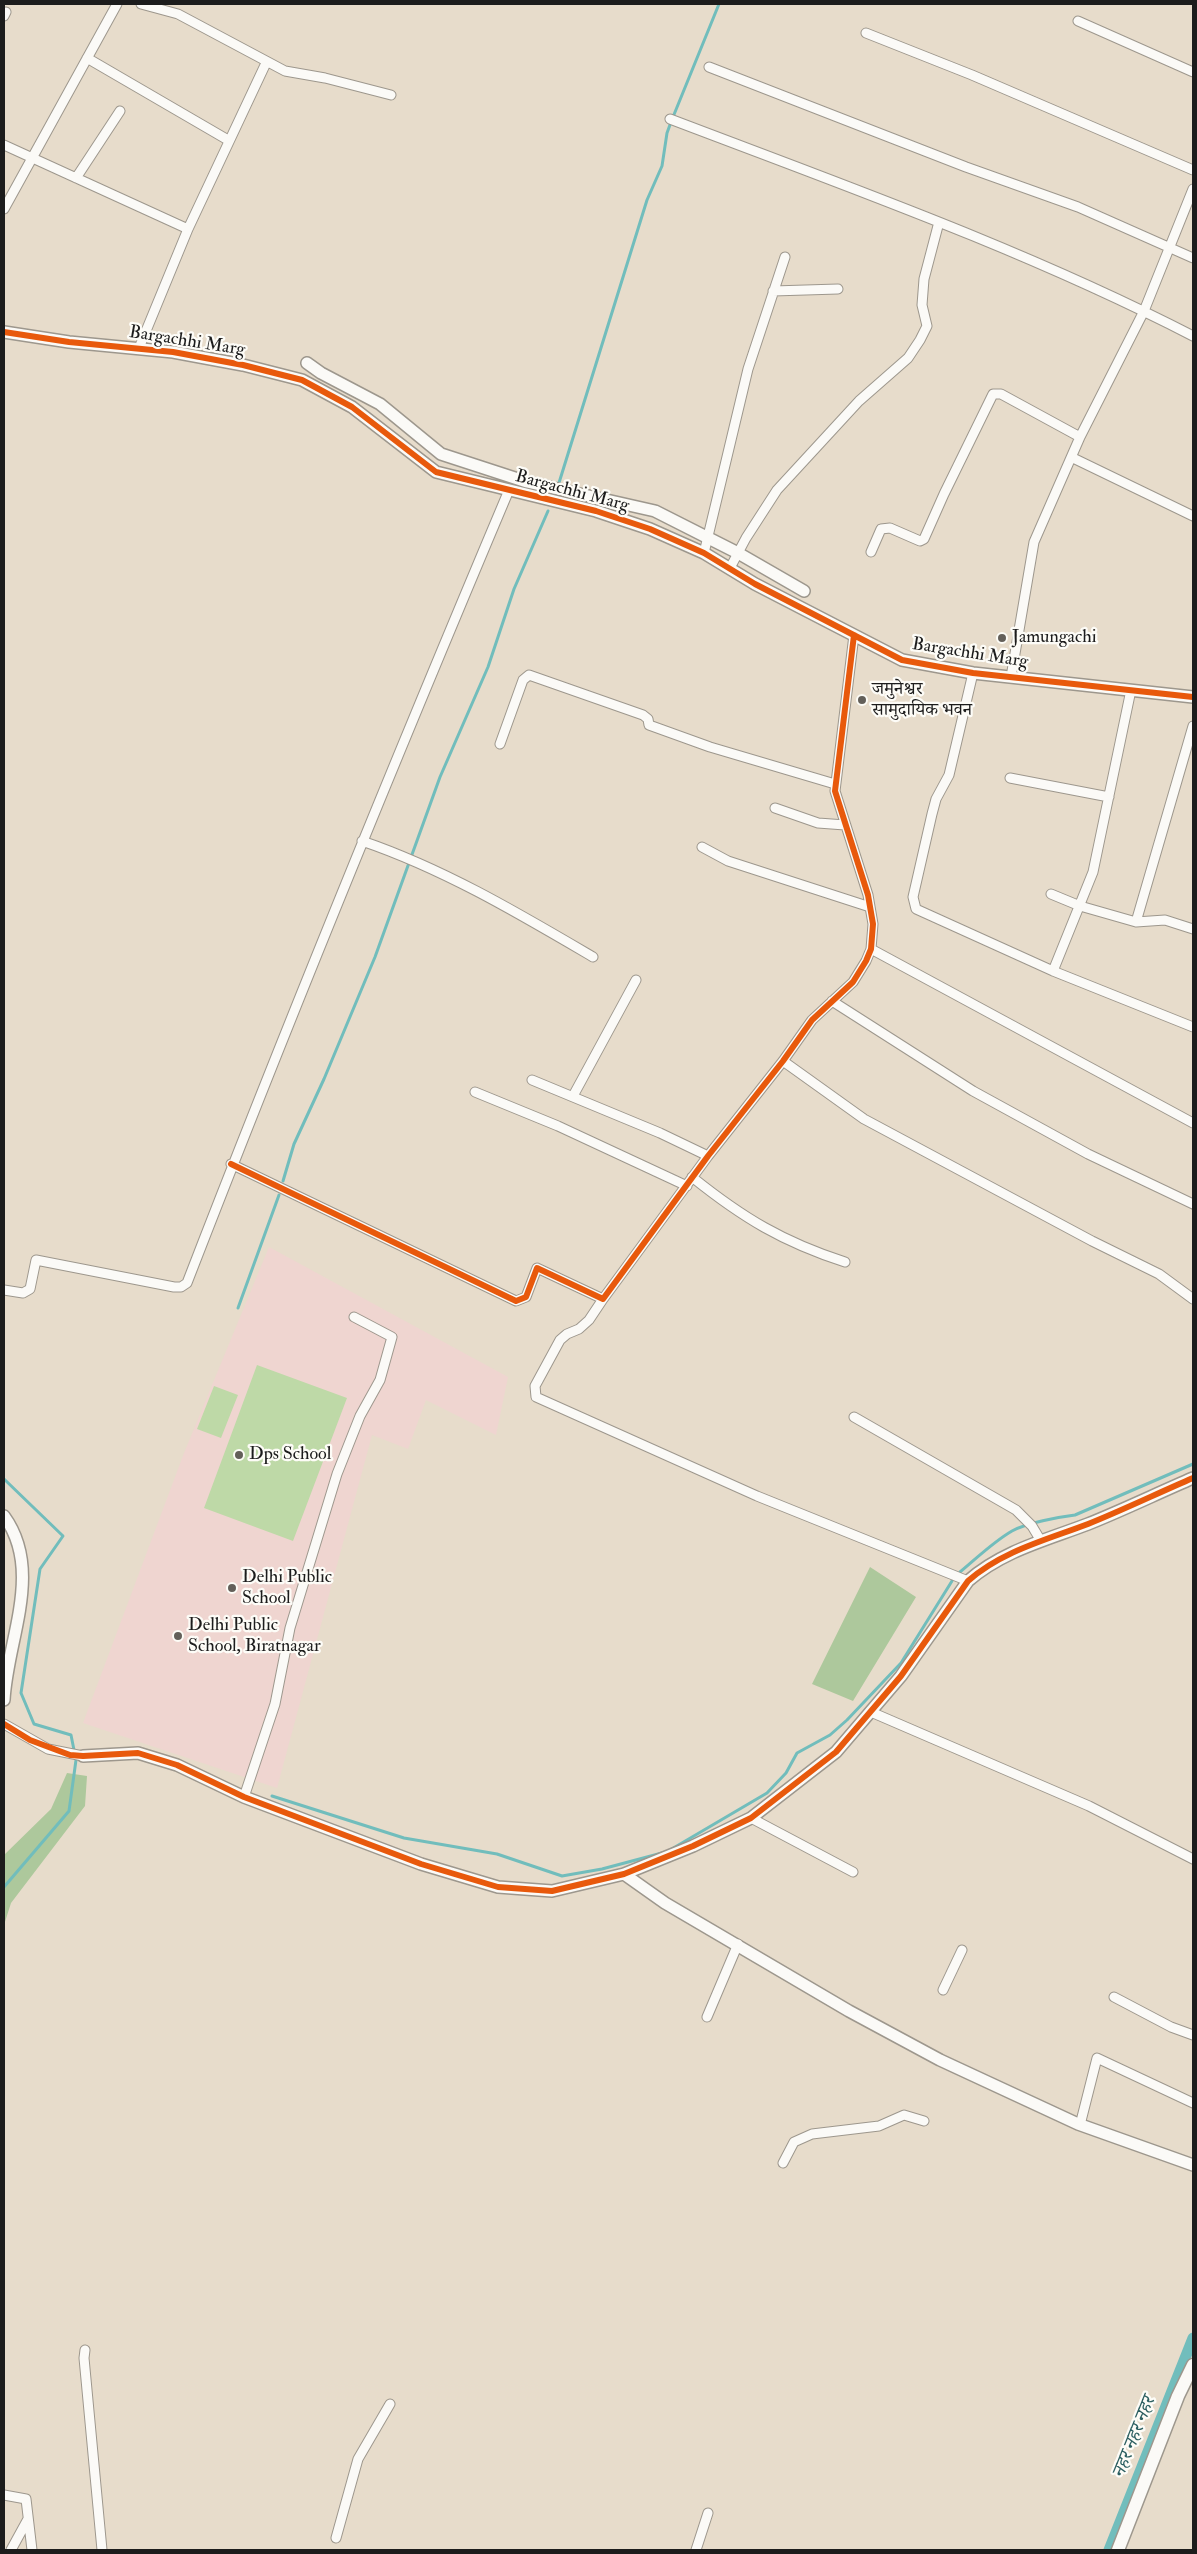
<!DOCTYPE html>
<html>
<head>
<meta charset="utf-8">
<style>
  body { margin:0 }
  #map { position:relative; width:1197px; height:2554px; overflow:hidden; background:#e7dccb; font-family:"IM FELL Double Pica",serif }
  canvas { display:block }
  .frame { position:absolute; inset:0; border:5px solid #1c1c1c; pointer-events:none }
</style>
</head>
<body>
<div id="map">
<canvas width="1197" height="2554"></canvas>
<div class="frame"></div>
</div>
<script>
const ctx = document.querySelector('canvas').getContext('2d');
ctx.lineJoin = 'round';
function fillPath(path, color) { ctx.fillStyle = color; ctx.fill(path, 'evenodd'); }
function trace(path, color, width, dash) { ctx.strokeStyle = color; ctx.lineWidth = width; ctx.lineCap = dash ? 'butt' : 'round'; ctx.setLineDash(dash || []); ctx.stroke(path); }
function label(font, color, halo, rows, align = 'center') {
  ctx.font = font + ' "IM FELL Double Pica","Noto Serif Devanagari",serif'; ctx.lineWidth = 4.5; ctx.setLineDash([]); ctx.textBaseline = 'middle'; ctx.strokeStyle = halo; ctx.fillStyle = color; for (const [text, x, y, turn = 0] of rows) {
    ctx.save(); ctx.translate(x, y); ctx.rotate((+turn || 0) * Math.PI / 180); ctx.textAlign = isNaN(turn) ? turn : align; if (halo) ctx.strokeText(text, 0, 0); ctx.fillText(text, 0, 0); ctx.restore();
  }
}
fillPath(new Path2D(`
  M269,1247L508,1377L496,1435L426,1400L408,1449L372,1435L277,1788L83,1723L184,1453Z`), '#efd5d0');
fillPath(new Path2D(`
  M257,1365L347,1398L293,1541L204,1508Z
  M214,1386L238,1395L221,1438L197,1429Z`), '#bed9a7');
fillPath(new Path2D(`
  M870,1567L916,1597L853,1701L812,1684Z
  M67,1773L87,1776L85,1806L11,1903L4,1925V1855L51,1809Z`), '#adc89c');
trace(new Path2D(`
  M673,117L719,4
  M558,486L647,200L662,166L667,133L671,122
  M283,1181L294,1144L324,1079L375,957L440,777L488,667L514,589L548,511
  M238,1308L279,1195
  M4,1479L63,1536L40,1569L21,1693L34,1724L71,1735L76,1760L69,1811L4,1887
  M960,1572C977,1558 993,1542 1012,1531C1026,1523 1059,1517 1075,1515L1193,1464
  M272,1796L404,1838L497,1854L562,1876L602,1869L662,1853
  M670,1850L767,1793L786,1773L797,1753L830,1735L847,1720L901,1663L952,1581`), '#71bdbc', 3);
trace(new Path2D(`
  M1109,2550L1193,2338`), '#71bdbc', 11);
const minor = new Path2D(`
  M141,4L178,14L285,71L325,78L391,95
  M4,16L6,12
  M1078,21L1193,72
  M866,33L972,75L1193,170
  M87,58L228,140
  M709,67L966,167L1078,207L1193,258
  M670,119C846,186 1026,250 1193,336
  M4,145L188,229
  M76,178L120,111
  M4,209L117,4
  M773,291L838,289
  M139,348L188,229L266,63
  M1073,458L1193,516
  M871,552L881,529L890,528L920,541L924,539L944,494L993,394H1001L1080,437
  M704,553L748,369L785,257
  M730,568L746,538L777,490L859,401L908,358L920,340L927,326L922,305L924,279L939,222
  M973,673L949,775L936,799L932,814L913,897L916,909L1053,971
  M1011,677L1034,542L1080,437L1144,311L1193,189
  M1131,690L1093,872L1053,971L1193,1027
  M500,744L523,680L529,675L643,715L648,719L649,725L710,747L835,784
  M1010,778L1109,797
  M775,808L818,823L845,825
  M362,841C444,869 518,913 593,957
  M702,847L728,861L870,907
  M1051,894L1080,906L1136,922L1165,920L1193,929
  M1136,922L1193,726
  M871,949L1193,1123
  M832,1001L973,1091L1088,1154L1193,1204
  M783,1061L864,1119L1092,1241L1159,1274L1193,1299
  M532,1080L660,1133L708,1156
  M475,1092L558,1126L687,1186
  M573,1096L636,980
  M231,1164L516,1301L526,1297L537,1268L603,1299L708,1156L783,1061L812,1020L853,982L866,961L871,949L873,924L868,895L835,791L854,635
  M692,1177C743,1218 783,1242 845,1262
  M4,1290L23,1293L30,1289L36,1260L174,1287H181L187,1283C290,1017 398,753 509,490
  M603,1299L589,1320L579,1329L567,1334L560,1340L535,1386L536,1397L757,1496L968,1581
  M854,1417L1016,1510L1032,1526L1041,1541
  M871,1712L1089,1806L1193,1859
  M4,1724L48,1749L83,1756
  M244,1797L275,1704L290,1628L337,1474L360,1416L380,1380L392,1337L354,1317
  M751,1818L853,1872
  M943,1990L962,1950
  M1114,1997L1171,2027L1193,2035
  M707,2017L738,1944
  M1080,2125L1097,2058L1193,2103
  M783,2163L794,2142L812,2134L879,2126L904,2115L924,2121
  M85,2350L84,2358L102,2550
  M4,2495L26,2499L32,2550
  M336,2538L358,2459L390,2404
  M11,2550L28,2519
  M696,2550L708,2513`);
const tertiary = new Path2D(`
  M4,332L69,342L173,352L243,365L302,380L352,407L436,472L596,511L650,529L704,553L755,584L902,660L973,673L1193,697
  M307,363L321,373L380,404L441,454L527,482L655,511L738,553L804,591
  M4,1516C44,1571 7,1640 4,1700
  M83,1756L138,1753L177,1765L244,1797L421,1864L498,1887L552,1891L624,1874L693,1846L751,1818L836,1752L901,1676L968,1581C1002,1551 1046,1540 1088,1524C1123,1510 1158,1493 1193,1478
  M624,1874L665,1903L849,2011L940,2060L1078,2124L1193,2165`);
const secondary = new Path2D(`
  M1118,2550L1178,2396L1193,2365`);
trace(minor, '#9d978d', 11);
trace(tertiary, '#9d978d', 14);
trace(secondary, '#9d978d', 15);
trace(minor, '#fbfaf7', 9);
trace(tertiary, '#fbfaf7', 11);
trace(secondary, '#fbfaf7', 12);
trace(new Path2D(`
  M4,332L69,342L173,352L243,365L302,380L352,407L436,472L596,511L650,529L704,553L755,584L902,660L973,673L1193,697
  M231,1164L516,1301L526,1297L537,1268L603,1299L708,1156L783,1061L812,1020L853,982L866,961L871,949L873,924L868,895L835,791L854,635
  M4,1724L30,1740L70,1755L83,1756L138,1753L177,1765L244,1797L421,1864L498,1887L552,1891L624,1874L693,1846L751,1818L836,1752L901,1676L968,1581C1002,1551 1046,1540 1088,1524C1123,1510 1158,1493 1193,1478`), '#e8590c', 6);
for (const [x, y, r, color] of [
  [1002,638,5,"#635f59"],
  [862,700,5,"#635f59"],
  [239,1455,5,"#635f59"],
  [232,1588,5,"#635f59"],
  [178,1636,5,"#635f59"]
]) { const dot = new Path2D(); dot.arc(x, y, r, 0, 2 * Math.PI); ctx.fillStyle = color; ctx.fill(dot); trace(dot, '#fdfcf7', 2); }
label('18px', '#1c1c1c', '#fdfcf7', [
  ["Bargachhi Marg",187,342,9],
  ["Bargachhi Marg",572,492,15],
  ["Bargachhi Marg",970,654,9]
]);
label('18px', '#1c1c1c', '#fdfcf7', [
  ["Jamungachi",1012,638],
  ["जमुनेश्वर",872,690],
  ["सामुदायिक भवन",872,711],
  ["Dps School",249,1455],
  ["Delhi Public",242,1578],
  ["School",242,1599],
  ["Delhi Public",188,1626],
  ["School, Biratnagar",188,1647]
], 'left');
label('italic 19px', '#2c5f61', '#fdfcf7', [
  ["नहर नहर नहर",1135,2438,-68]
]);
</script>
</body>
</html>
